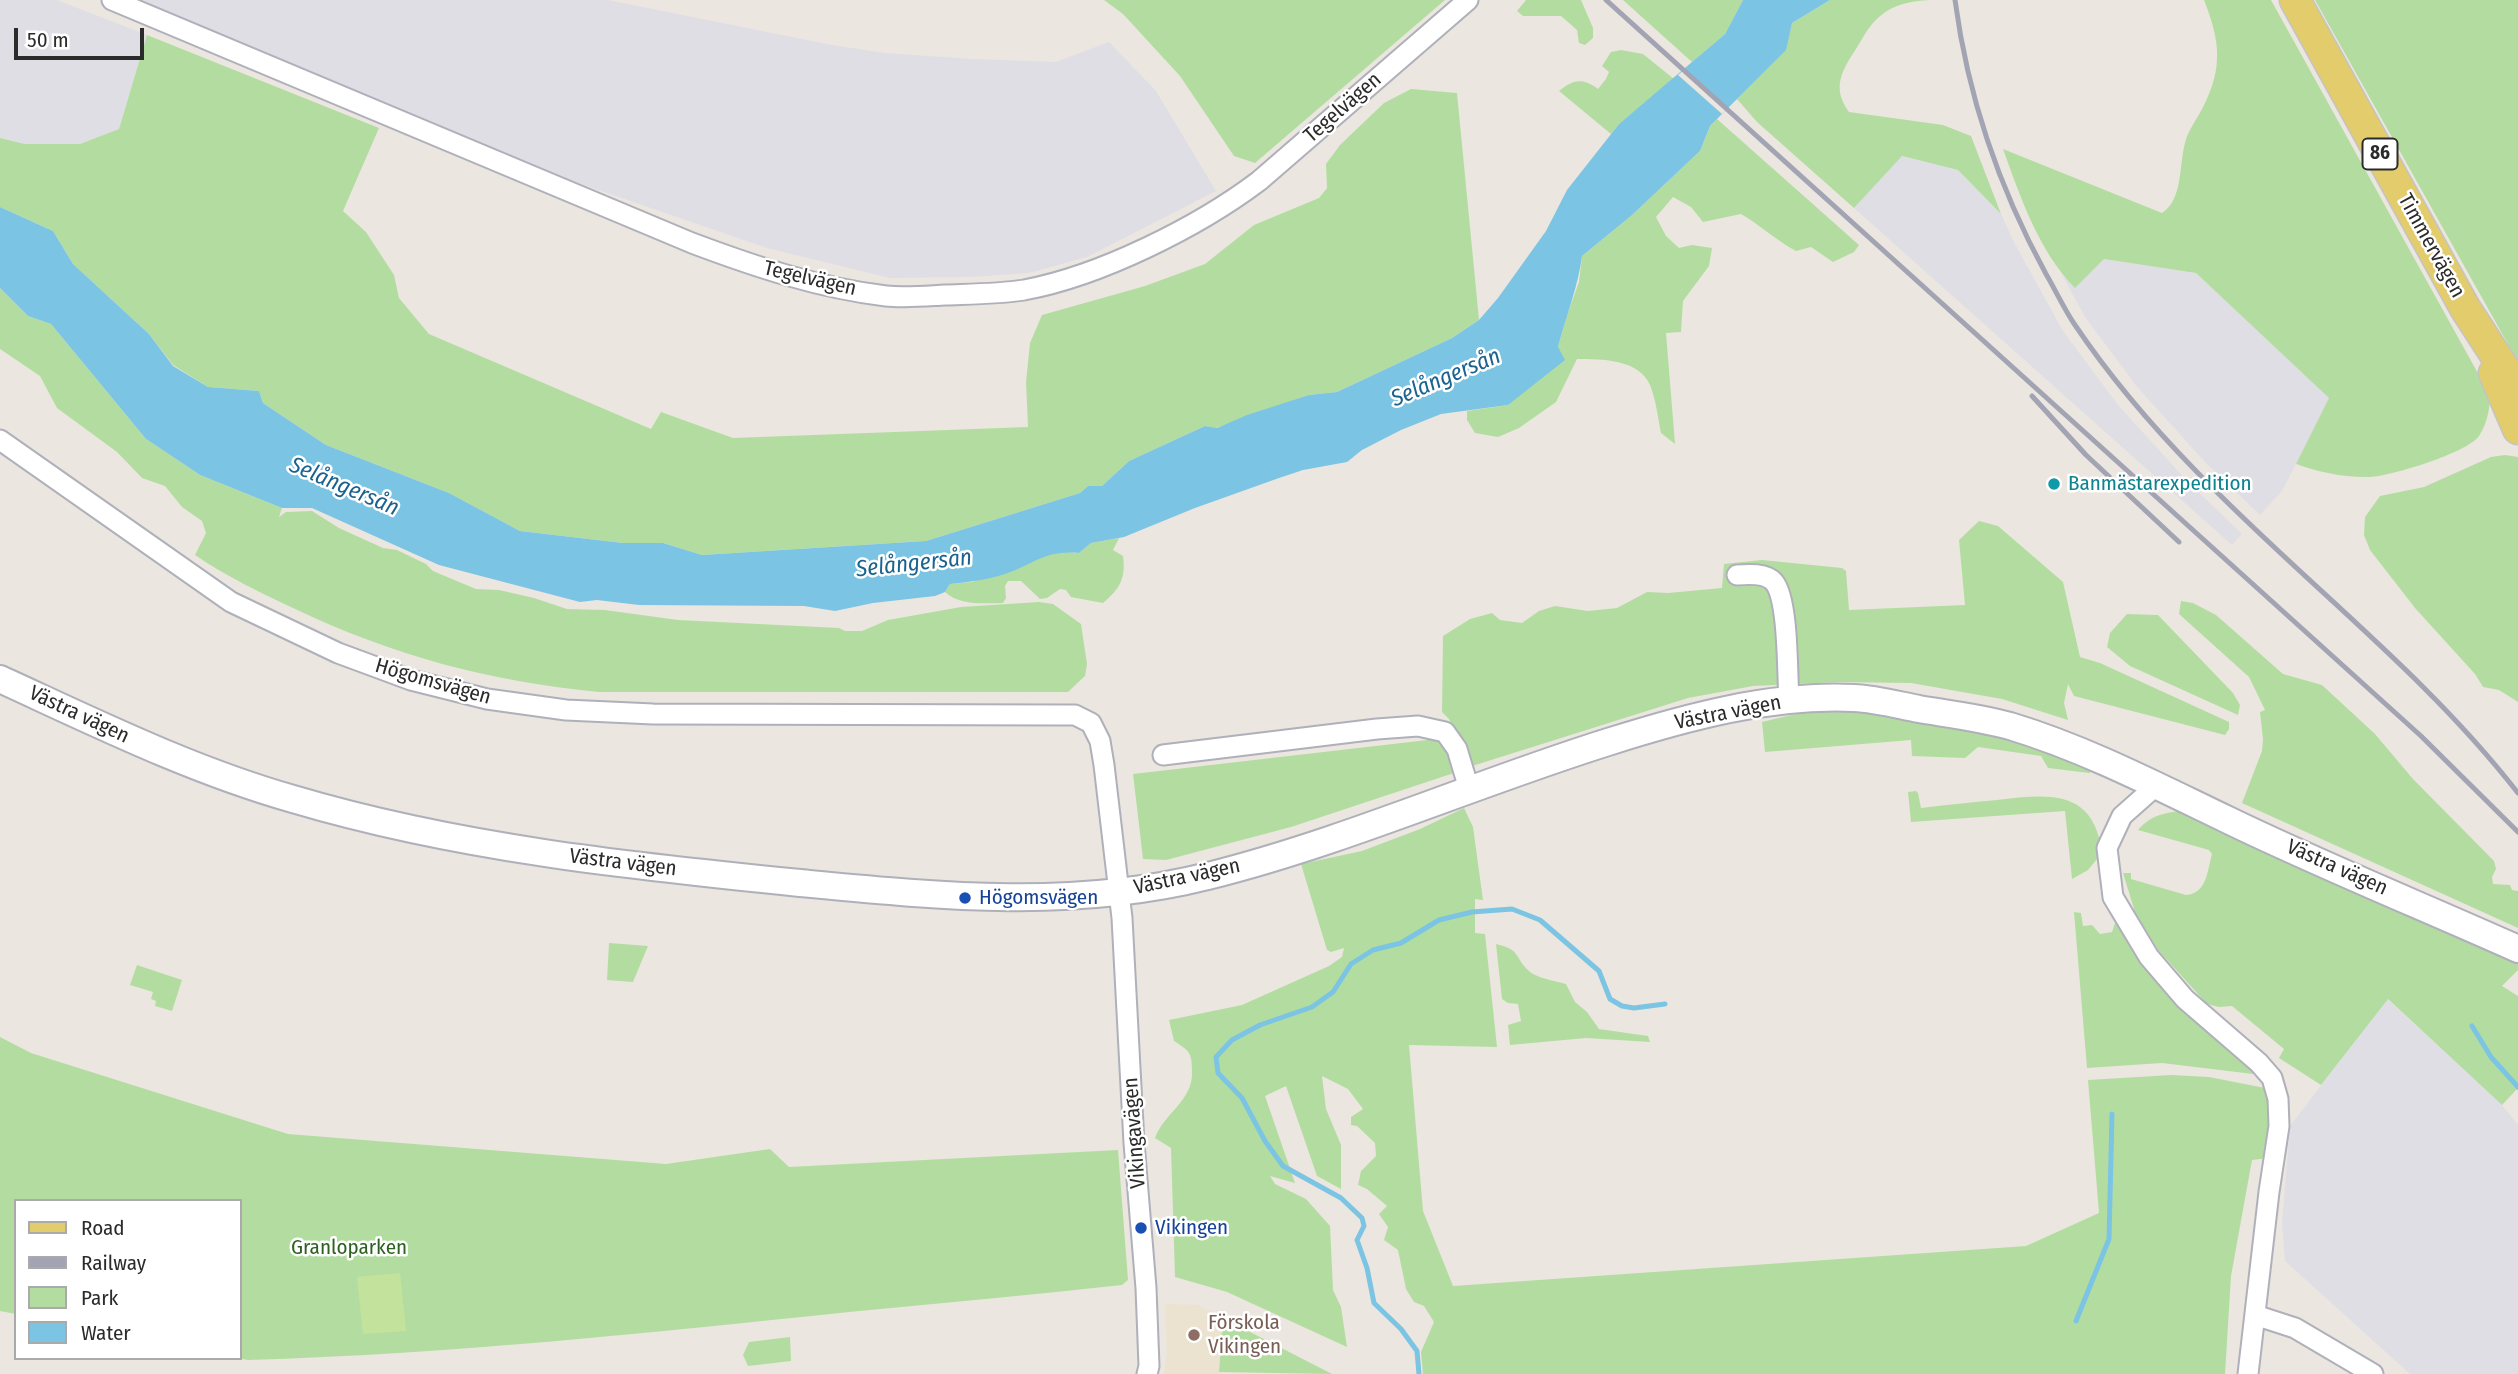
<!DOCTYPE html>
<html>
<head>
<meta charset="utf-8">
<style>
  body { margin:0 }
  #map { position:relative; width:2518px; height:1374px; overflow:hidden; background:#ebe6df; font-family:"Fira Sans Condensed",sans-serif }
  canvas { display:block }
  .legend { position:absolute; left:14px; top:1199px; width:228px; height:161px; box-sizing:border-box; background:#fff; border:2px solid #aaa; margin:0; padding:9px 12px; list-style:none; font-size:21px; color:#2b2b2b }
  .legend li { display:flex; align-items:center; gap:14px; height:35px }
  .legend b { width:35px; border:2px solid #aaa }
  .scale { position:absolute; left:14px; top:28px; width:130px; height:32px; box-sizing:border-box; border:4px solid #2b2b2b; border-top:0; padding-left:9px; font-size:21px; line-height:24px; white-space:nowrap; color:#2b2b2b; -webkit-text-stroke:5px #fff; paint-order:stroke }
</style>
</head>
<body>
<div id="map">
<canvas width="2518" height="1374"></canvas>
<ul class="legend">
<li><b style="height:9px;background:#e3cc6c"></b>Road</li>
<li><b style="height:9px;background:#a2a4b3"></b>Railway</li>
<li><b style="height:19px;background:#b3dda0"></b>Park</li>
<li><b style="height:19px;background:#7cc4e3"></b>Water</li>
</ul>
<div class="scale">50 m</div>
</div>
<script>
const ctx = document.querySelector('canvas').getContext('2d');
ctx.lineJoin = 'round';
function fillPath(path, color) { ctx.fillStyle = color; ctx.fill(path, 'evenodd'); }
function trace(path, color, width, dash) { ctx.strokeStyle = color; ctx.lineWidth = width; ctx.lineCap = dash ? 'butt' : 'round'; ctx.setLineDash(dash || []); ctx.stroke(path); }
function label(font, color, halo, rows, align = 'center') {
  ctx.font = font + ' "Fira Sans Condensed",sans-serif'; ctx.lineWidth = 5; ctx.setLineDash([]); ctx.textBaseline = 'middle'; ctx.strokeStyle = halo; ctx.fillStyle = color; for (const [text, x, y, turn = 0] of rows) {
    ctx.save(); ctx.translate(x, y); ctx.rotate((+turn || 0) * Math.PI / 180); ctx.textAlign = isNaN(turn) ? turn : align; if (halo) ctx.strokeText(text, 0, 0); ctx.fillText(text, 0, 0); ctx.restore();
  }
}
fillPath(new Path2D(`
  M0,0H57L147,35L119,129L80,144H25L0,138Z
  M130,0H608L832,45L885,53L973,59L1056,62L1109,42L1156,91L1216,191L1087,257L1029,273L971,277L890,278L767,248L520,163Z
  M1901,156L1958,170L2001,214L2015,244L2063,331L2118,405L2187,481L2242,534L2232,545L1854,208Z
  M2104,259L2196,273L2330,398L2282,491L2260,515L2206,463L2138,388L2085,317L2061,273L2075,287Z
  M2387,999L2502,1105L2518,1125V1374H2410L2285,1261L2282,1223L2290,1126Z`), '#e0dee5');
fillPath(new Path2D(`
  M1165,1304L1198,1305L1223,1318L1219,1372L1222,1374H1164L1167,1352Z`), '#ebe3d0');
fillPath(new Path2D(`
  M1104,0H1445L1255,163L1234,156L1180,76L1123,14Z
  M1526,0H1581L1593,28V38L1585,45L1579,43L1577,30L1561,16H1523L1517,11Z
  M1623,0H1743L1725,34L1692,62Z
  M1830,0H1929C1914,1 1900,3 1887,11C1875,19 1869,27 1862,39C1847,65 1828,83 1849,112L1943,125L1971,136L2001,214L1958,170L1902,156L1854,208L1757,122L1737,99L1785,50L1792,23Z
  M2204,0H2271L2490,395C2490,409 2487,424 2479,436C2467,453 2391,476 2370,477C2345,478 2319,472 2296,464L2329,398L2196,273L2104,259L2075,288C2039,252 2020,196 2003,149L2162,213C2183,200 2179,164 2185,143C2188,130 2196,121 2202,109C2210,94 2217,75 2217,58C2218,39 2211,18 2204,0Z
  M2315,0H2518V362Z
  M147,35L379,128L343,211L366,232L394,275L399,298L429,334L651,429L661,412L733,438L1028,427L1026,382L1030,343L1042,315L1145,286L1205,264L1254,225L1319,198L1327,188L1326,164L1340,145L1384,103L1411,89L1457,93L1479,320L1452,338L1337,392L1309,395L1216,428L1205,426L1129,461L1102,486H1088L1080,493L926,541L702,555L663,543H623L520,531L449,493L326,445L263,403L259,391L208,387L173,365L149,334L73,264L53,231L0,207V138L25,144H80L119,129Z
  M1621,50L1643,54L1674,79L1619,124L1611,134L1559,91C1574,79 1583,78 1598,89L1606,79L1609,72L1602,66L1611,52Z
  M1717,119L1859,245L1854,252L1833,262L1811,247L1796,251C1777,241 1760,225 1741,214L1703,222L1691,207L1673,197L1656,217L1666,236L1679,248L1692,245L1712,248L1709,266L1683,301L1681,332L1666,333L1675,444L1661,433C1658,418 1656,400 1650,385C1639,359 1601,359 1577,359L1556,402L1519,428L1498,437L1475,433L1467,420V411L1508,405L1558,347L1566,318L1579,282L1582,256L1631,216L1700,151L1710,126Z
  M0,288L28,316L51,324L146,439L200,475L282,508L279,517L286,512L312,511L339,528L383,548L397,550L426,564L433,571L476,589L499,590L534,598L567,609L605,610L678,620L839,628L845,631H862L888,620L961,607L1039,602L1053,604L1081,624L1087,664L1085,676L1068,692H599C488,681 394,656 293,608C259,592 226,576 195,555L206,533L202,521L182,507L165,486L142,478L117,452L57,408L40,376L0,349Z
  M2505,455L2518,457V702L2499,690L2483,687L2475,674L2415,608L2370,550L2364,535L2365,517L2380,496L2424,487L2491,457Z
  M1979,521L1998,526L2063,582L2080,657L2100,663L2229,722V729L2225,735L2074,696L2068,684L2064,703L2068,720L2002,699L1911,683L1838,682L1753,686L1688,698L1469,767L1449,719L1442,712L1443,636L1470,619L1492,613L1500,620L1522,623L1539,611L1555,606L1588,611L1617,608L1647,592L1668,593L1722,588L1724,564L1762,560L1842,568L1846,571L1849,610L1965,605L1959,540Z
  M1119,538L1113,550L1123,556C1126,578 1120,589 1103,603L1071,597L1066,590L1060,589L1047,598L1040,599L1021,581H1008L1005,586L1006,598L1003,603C983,603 960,606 945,592L950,584L972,582L1059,551L1079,553L1091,543Z
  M2181,601L2193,603L2216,615L2283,674L2322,685L2375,734L2413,779L2494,861L2496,869L2492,877L2493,884L2510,885L2512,890L2518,891V928L2242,803L2262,751L2263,739L2260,712L2265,710L2249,677L2179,614Z
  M2127,614L2158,615L2233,693L2240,705L2238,715L2130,666L2107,647L2110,633Z
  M1853,710L2010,733L2093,771L2089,773L2048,768L2041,756L1978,747L1965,758L1912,756L1911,740L1765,752L1762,722L1800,713Z
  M1436,739L1448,754L1457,772L1291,827L1166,860L1143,859L1133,774Z
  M1916,791L1918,793L1921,808C1946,805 1972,802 1997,800C2048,794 2094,788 2102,853L2088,870L2072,879L2065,811L1911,822L1908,792Z
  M1464,808L1473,827L1483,900L1475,899V933L1485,934L1497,1047L1409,1045L1423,1211L1453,1286L2026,1246L2099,1213L2088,1080L2171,1075L2209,1077L2265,1088L2272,1096L2268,1158L2252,1160L2231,1276L2225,1374H1423L1421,1352L1434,1322L1424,1306L1414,1302L1406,1289L1398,1250L1384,1240L1388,1227L1379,1214L1387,1206L1367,1189L1358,1185L1361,1171L1376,1156L1375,1143L1357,1126L1351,1125V1117L1363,1109L1348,1089L1322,1076L1326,1109L1341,1145V1189L1317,1176L1286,1086L1265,1096L1295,1183L1270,1176L1275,1184L1306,1199L1330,1226L1333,1290L1341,1307L1347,1347L1227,1292L1175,1277L1171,1148L1155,1138C1164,1113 1193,1101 1192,1072C1192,1053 1190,1051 1174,1041L1169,1020L1242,1005L1329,966L1342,957L1344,948L1331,952L1327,950L1301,864L1362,851L1420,829Z
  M2181,811L2341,881L2449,933L2518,961V970L2502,986L2518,996V1088L2502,1105L2388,999L2321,1085L2279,1058L2284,1049L2232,1006L2219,1007L2207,1004L2159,951L2135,912L2123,873H2131V879L2186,895C2207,893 2207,872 2212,854L2209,850L2138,830C2150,816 2163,813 2181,811Z
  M2074,912L2081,913L2083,926L2092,925L2100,934L2112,932L2115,923L2124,926L2257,1069L2253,1074L2162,1063L2087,1068Z
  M609,943L648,946L633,982L607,980Z
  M1496,944C1522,950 1513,956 1529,971C1536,978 1556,981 1566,984L1575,1002L1587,1012L1599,1029L1648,1036L1650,1042L1586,1038L1510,1045L1508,1025L1521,1021L1518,1004L1508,1003L1502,999Z
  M137,965L182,980L172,1011L155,1006L156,1001L151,999L153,992L130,985Z
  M0,1037L31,1053L288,1134L666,1164L770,1149L789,1167L1118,1150L1128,1280L1122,1285C1031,1295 940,1303 849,1312C649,1333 449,1354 248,1360L238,1358H240V1201H16V1314L0,1311Z
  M1223,1318L1332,1374L1219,1372Z
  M790,1337L791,1361L748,1366L743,1355L749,1342Z`), '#b3dda0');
fillPath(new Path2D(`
  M400,1273L406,1331L363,1334L357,1277Z`), '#c3e39d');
fillPath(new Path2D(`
  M1743,0H1830L1792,23L1786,50L1710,126L1700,151L1631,216L1582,256C1578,287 1566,316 1558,347L1565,360L1508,405L1441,414L1401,430L1362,450L1347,462L1303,470L1279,478L1195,508L1124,537L1091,543L1079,553C1044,550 1035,564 1005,574C987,580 969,582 950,584L945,592L935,596L873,603L835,611L804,606L639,605L597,600L580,602L439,565L312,508H282L200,475L146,439L51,324L28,316L0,288V207L53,231L73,264L149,334L173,366L208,387L259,391L263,403L326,445L449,493L520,531L623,543H663L702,555L926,541L1080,493L1088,486H1102L1129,461L1205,426L1217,428L1247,415L1309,395L1337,392L1452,338L1479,320L1498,298L1546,231L1567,190L1619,124L1725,34Z`), '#7cc4e3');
fillPath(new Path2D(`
  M1685,69L1728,108L1722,114L1678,75Z`), '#ebe6df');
trace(new Path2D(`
  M2472,1026L2491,1057L2518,1087
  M2076,1321L2109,1239L2112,1114
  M1419,1374L1417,1351L1401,1329L1374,1303L1367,1268L1357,1240L1364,1226L1362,1218L1341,1198L1283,1166L1265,1141L1242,1098L1218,1073L1216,1057L1232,1040L1260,1025L1312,1007L1333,992L1351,964L1373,950L1401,943L1439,920L1472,912L1512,909L1540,920L1599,971L1610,999L1622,1006L1634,1008L1665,1004`), '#7cc4e3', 5);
const street = new Path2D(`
  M112,0L692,243C756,267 819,288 886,296C905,298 926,296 945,295C971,294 998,294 1024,290C1100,276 1198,227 1259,181L1468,0
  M0,440L231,602L338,653L411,680L487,699L566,710L653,714L1064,715H1075L1091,723L1100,741L1104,765L1122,918L1134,1143L1146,1288L1149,1366L1147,1374
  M1737,575C1748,574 1766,573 1774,582C1789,600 1787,675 1789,701
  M1163,755L1377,729L1418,726L1445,732L1457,749L1469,789
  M2157,785L2122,816L2107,848L2113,897L2149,957L2185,999L2259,1063L2272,1078L2278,1099L2279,1126L2269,1192L2248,1374
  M2255,1315L2295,1328L2373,1374`);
const secondary = new Path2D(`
  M0,679C96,723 191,770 293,799C458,848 630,866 800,883C937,896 1073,910 1208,876C1344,842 1474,784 1608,742C1687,717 1771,694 1854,698C1876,699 1898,705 1919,709C1949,714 1981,718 2010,726C2086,749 2157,786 2228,820C2323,866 2422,906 2518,949`);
const primary = new Path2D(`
  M2295,0L2465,308L2518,390
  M2494,373L2518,429`);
trace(street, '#afb0ba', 23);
trace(secondary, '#afb0ba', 30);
trace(primary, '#c4c4c4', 33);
trace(street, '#fff', 19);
trace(secondary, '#fff', 26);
trace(primary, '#e3cc6c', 30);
trace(new Path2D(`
  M1606,0L2421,736L2518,832
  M1955,0C1968,98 1999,188 2046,274C2056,291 2064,309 2075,325C2110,377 2152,426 2196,471C2302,581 2424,672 2518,793
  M2032,396L2086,455L2179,542`), '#a2a4b3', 5);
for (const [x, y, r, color] of [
  [2054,484,7,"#0f9aa8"],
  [965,898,7,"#1a4fb4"],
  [1141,1228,7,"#1a4fb4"],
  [1194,1335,7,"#8d6e63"]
]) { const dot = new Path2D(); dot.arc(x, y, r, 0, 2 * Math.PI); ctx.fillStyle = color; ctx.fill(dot); trace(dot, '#fff', 2.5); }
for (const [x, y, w] of [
  [2380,154,35]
]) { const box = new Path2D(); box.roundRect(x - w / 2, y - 15.5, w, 31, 5); ctx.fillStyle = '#fff'; ctx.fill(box); trace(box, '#2b2b2b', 2); }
label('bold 19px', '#2b2b2b', null, [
  ["86",2380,154]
]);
label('21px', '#2b2b2b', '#fff', [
  ["Tegelvägen",1343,108,-41],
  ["Timmervägen",2431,246,61],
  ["Tegelvägen",810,279,13],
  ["Högomsvägen",433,682,16],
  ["Västra vägen",1728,713,-11],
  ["Västra vägen",79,715,25],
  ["Västra vägen",623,863,7],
  ["Västra vägen",2337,868,24],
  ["Västra vägen",1187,877,-12],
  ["Vikingavägen",1135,1133,-94]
]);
label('21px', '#0d838f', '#fff', [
  ["Banmästarexpedition",2068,484]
], 'left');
label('21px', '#164399', '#fff', [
  ["Högomsvägen",979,898],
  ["Vikingen",1155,1228]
], 'left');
label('21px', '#2c6121', '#fff', [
  ["Granloparken",349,1248]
]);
label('21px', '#785e54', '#fff', [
  ["Förskola",1208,1323],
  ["Vikingen",1208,1347]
], 'left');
label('italic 23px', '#1b638f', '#fff', [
  ["Selångersån",1446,378,-23],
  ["Selångersån",344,487,23],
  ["Selångersån",914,564,-6]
]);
</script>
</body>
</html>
